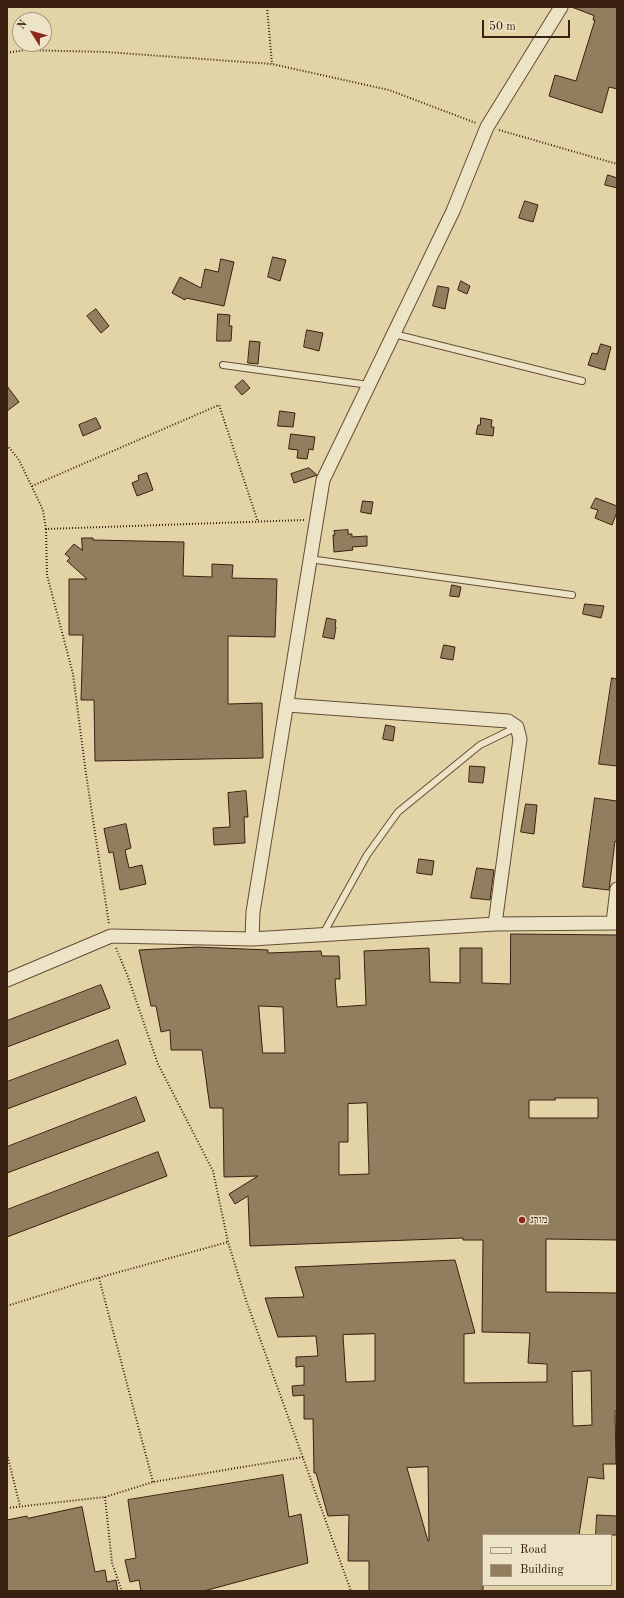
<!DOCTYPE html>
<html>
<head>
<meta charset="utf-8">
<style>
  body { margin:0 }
  #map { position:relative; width:624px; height:1598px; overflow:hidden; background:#e3d4a7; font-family:"Old Standard TT",serif }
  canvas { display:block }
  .frame { position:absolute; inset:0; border:8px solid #392010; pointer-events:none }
  .legend { position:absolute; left:482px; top:1534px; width:130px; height:52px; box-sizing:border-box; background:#ede3c6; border:1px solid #a5957d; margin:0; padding:5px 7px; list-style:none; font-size:12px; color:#392010 }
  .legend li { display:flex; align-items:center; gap:8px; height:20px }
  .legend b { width:20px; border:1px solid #a5957d }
  .north { position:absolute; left:12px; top:12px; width:40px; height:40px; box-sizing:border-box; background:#ede3c6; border:1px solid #a5957d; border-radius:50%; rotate:307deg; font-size:11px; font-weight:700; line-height:16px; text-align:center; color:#392010 }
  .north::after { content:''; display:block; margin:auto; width:14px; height:18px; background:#8f2418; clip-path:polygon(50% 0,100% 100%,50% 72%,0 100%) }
  .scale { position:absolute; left:482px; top:20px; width:88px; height:18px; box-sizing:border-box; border:2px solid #392010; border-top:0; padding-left:5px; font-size:12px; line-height:14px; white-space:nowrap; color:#392010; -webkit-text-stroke:3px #ede3c6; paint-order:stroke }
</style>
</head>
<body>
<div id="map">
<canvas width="624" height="1598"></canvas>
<div class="frame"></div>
<ul class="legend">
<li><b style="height:5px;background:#ede3c6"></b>Road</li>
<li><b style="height:11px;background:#917e5f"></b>Building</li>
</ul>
<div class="north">N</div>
<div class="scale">50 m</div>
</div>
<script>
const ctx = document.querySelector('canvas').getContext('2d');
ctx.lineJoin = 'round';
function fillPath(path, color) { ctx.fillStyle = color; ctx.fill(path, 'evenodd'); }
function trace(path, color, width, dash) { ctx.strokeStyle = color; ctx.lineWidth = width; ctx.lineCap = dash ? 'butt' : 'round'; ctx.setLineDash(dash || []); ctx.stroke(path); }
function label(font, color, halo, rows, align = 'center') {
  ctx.font = font + ' "Old Standard TT","Frank Ruhl Libre",serif'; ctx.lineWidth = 3; ctx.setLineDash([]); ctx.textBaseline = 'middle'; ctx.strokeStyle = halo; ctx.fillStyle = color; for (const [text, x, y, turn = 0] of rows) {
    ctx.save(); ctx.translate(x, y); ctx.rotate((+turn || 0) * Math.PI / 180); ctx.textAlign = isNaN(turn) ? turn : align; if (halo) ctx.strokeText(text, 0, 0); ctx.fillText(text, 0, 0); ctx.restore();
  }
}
const building = new Path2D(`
  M572,7H617V89L609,87L602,113L549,96L555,75L576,81L595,20H593L594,16Z
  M608,175L617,178V188L605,185Z
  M525,201L538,205L533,222L519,218Z
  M273,257L286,260L280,281L268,277Z
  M221,259L234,262L224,306L186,298L185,300L172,293L180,277L201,288L205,269L218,272Z
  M461,281L470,286L467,294L458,290Z
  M438,286L449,288L445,309L433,306Z
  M96,309L109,326L101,333L87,316Z
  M218,314L230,315L229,326H232L231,341H217Z
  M307,330L323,333L319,351L304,347Z
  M250,341L260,342L258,364L248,363Z
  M601,344L611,347L605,370L588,365L592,353L597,354Z
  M243,380L250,388L242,395L235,387Z
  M7,386L19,402L7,411Z
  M280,411L295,413L293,427L278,426Z
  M96,418L101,428L83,436L79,425Z
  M481,418L492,420L491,427H494L493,436L476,434L478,425H480Z
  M291,434L315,437L313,450L309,449L307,459L297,458L298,450L289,449Z
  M309,468L317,475L294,483L291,474Z
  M147,473L153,490L137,496L132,483L139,480L138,476Z
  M596,498L617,506V512L612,525L595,518L598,510L591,508Z
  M363,501L373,502L371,514L361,512Z
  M348,530V534H352V537L367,536V546L352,547L353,550L334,552L333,535H335L334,531Z
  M82,538H93V540L184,542L183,576L212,577V564L233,565L232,578L277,579L275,637L228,636V704L262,703L263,758L95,761L94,700H81L83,635H69V579H87L67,561L70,558L65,554L74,544L82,550Z
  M452,585L461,587L459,597L450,596Z
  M585,604L604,606L601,618L583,614Z
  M327,618L336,620L335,626L336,627L334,639L323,637Z
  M444,645L455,647L453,660L441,658Z
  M612,678L617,679V766L599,764Z
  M386,725L395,727L393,741L383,739Z
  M470,766L485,767L483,783L469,782Z
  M246,791L248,817H244L245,843L214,845L213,828L230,827L228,793Z
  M595,798L617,801V842L615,841L609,890L583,887Z
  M526,804L537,805L534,834L521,832Z
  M126,824L131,848L125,850L129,868L142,865L146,884L120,890L113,852L109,853L104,829Z
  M419,859L434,861L432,875L417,873Z
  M477,868L494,870L490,900L471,898Z
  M511,934L617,935V1240L546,1239V1292L617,1293V1411H615L616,1464H603L604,1479L588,1477L579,1535H483V1591H369V1561H348L349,1515L328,1516L316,1473H314L313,1419H304V1395L293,1396L292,1386L304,1385V1366L296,1367V1357L318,1356L316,1336L278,1337L265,1298L304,1297L295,1267L455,1260L475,1333L464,1334V1383L547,1382V1364L528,1363L530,1333L482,1332L483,1240H463V1238L250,1246L248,1196L235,1204L229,1194L258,1176L224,1177L223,1108H210L202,1050H171L170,1030L161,1032L156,1006H151L139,950L197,947L268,950V953L321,951L322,956H339L340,979H335L337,1007L366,1005L364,951L429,948L430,982L460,983V948H482V983L510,984ZM259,1006L283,1007L285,1053H263ZM555,1098H598V1118H529V1100H555ZM367,1103L369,1174L339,1175V1142H348V1104ZM375,1334V1381L346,1382L343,1335ZM591,1371L592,1425L573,1426L572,1372ZM428,1467L429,1541H428L407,1468Z
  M101,985L110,1008L7,1047V1021Z
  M118,1040L126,1064L7,1109V1082Z
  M136,1097L145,1121L7,1173V1147Z
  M158,1152L167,1176L7,1237V1210Z
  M283,1475L289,1517L301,1514L308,1563L204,1591H141L139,1580L130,1582L125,1560L136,1558L128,1500Z
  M82,1507L95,1572L105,1570L107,1582L116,1580L118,1591H7V1520L27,1516L28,1518Z
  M597,1515L617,1516V1535H596Z`);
fillPath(building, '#917e5f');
trace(building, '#392010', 1);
const lane = new Path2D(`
  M394,334L582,381
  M223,365L369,385
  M309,559L572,595
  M323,934L367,855L398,812L480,745L517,727`);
const street = new Path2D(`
  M287,705L508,721L517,727L520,739L495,924
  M613,923L617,889
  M252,939L253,912L323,480L453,211L487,127L561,7
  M7,980L111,936L252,939L495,924L617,923`);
trace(lane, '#644d36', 8);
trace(street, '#644d36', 15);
trace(new Path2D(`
  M267,7L272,64
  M7,53L25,50L106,52L272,64L389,90L476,123
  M499,130L617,164
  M7,445L19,460L43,510L46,529L304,520
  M32,486L219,405L258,522
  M46,529L47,575L73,674L86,774L109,924
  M116,948L128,977L158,1064L213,1171L228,1242L246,1300L351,1591
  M99,1278L153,1482
  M7,1306L83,1282L228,1242
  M7,1454L20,1506
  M105,1497L112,1563L122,1591
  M7,1508L105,1497L153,1482L303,1457`), '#392010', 2, [1, 2]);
trace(lane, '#ede3c6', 6);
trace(street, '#ede3c6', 13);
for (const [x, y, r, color] of [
  [522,1220,4,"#8f2418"]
]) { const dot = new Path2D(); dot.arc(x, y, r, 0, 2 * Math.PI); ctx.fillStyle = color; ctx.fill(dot); trace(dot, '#ede3c6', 1.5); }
label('11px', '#392010', '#ede3c6', [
  ["מורג",530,1220]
], 'left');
</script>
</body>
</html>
